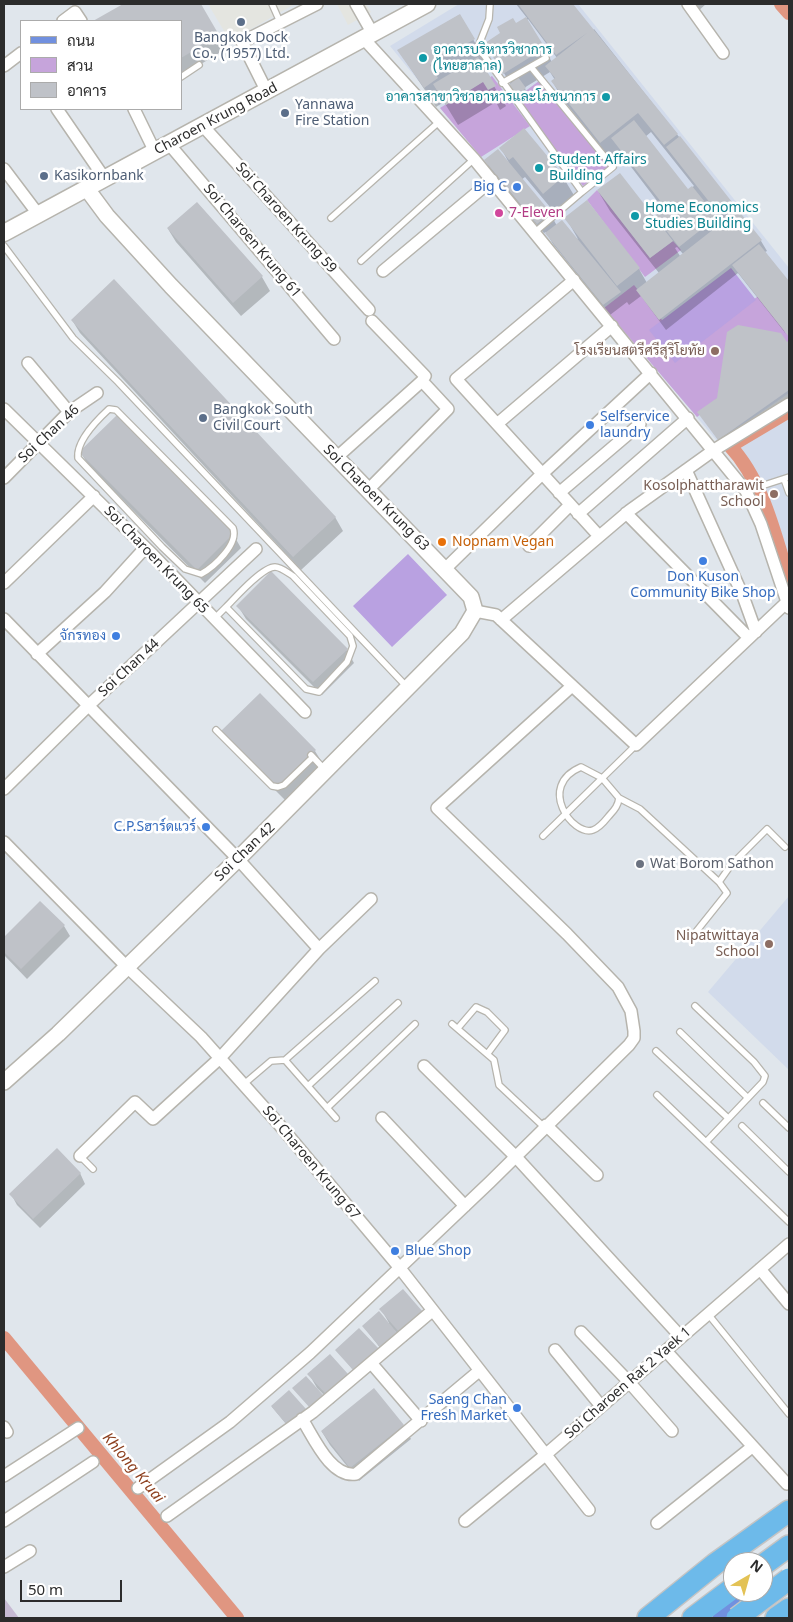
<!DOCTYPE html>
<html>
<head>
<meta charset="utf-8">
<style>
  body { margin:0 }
  #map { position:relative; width:793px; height:1622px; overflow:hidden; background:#e0e6ec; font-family:"Noto Sans",Sarabun,sans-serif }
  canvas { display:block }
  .frame { position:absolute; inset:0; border:5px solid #2c2c2c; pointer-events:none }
  .legend { position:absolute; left:20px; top:20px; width:162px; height:90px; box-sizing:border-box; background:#fff; border:1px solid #ababab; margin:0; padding:6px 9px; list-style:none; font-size:15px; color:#2c2c2c }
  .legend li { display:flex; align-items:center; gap:10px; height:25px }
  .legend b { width:25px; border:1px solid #ababab }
  .north { position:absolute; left:723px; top:1552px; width:50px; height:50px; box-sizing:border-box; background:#fff; border:1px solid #ababab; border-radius:50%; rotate:38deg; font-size:14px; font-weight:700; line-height:20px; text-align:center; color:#2c2c2c }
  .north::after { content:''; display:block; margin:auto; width:18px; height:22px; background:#e3c255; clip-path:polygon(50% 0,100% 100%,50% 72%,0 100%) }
  .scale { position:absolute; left:20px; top:1580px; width:102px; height:22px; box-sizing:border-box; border:2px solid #2c2c2c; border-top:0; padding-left:6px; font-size:15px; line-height:18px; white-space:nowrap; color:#2c2c2c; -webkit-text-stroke:4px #fff; paint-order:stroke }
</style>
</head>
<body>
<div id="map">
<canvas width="793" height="1622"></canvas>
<div class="frame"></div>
<ul class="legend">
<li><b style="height:6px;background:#7190df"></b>ถนน</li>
<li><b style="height:14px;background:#c6a4db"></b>สวน</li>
<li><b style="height:14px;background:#bfc2c8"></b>อาคาร</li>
</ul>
<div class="north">N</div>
<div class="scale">50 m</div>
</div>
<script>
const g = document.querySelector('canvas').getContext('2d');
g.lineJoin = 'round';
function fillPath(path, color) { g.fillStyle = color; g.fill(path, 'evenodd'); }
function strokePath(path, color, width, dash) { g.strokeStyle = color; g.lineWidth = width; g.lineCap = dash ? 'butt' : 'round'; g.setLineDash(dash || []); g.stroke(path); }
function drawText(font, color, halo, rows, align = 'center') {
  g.font = font + ' "Noto Sans",Sarabun,sans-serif'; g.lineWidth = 5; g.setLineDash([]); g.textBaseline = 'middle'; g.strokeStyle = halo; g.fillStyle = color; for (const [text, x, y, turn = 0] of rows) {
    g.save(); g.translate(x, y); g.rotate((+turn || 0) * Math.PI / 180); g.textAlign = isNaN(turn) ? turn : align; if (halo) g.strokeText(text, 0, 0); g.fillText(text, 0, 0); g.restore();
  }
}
fillPath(new Path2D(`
  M208 4H295L230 41Z
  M337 4H366L371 12 348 25Z`), '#e4e5e0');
fillPath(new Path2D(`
  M459 4H578L789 268V393L718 442 604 308 390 46Z
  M789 405V573L773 525 745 463 731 441Z
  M789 896V1070L708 992Z`), '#d2dbeb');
fillPath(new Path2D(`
  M492 76 530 126 481 157 440 108Z
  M539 81 609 166 583 186 516 98Z
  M597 190 650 258 673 241 681 250 645 277 587 200Z
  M634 285 686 350 761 294 789 333V345L697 417 604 308Z`), '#c6a4db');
fillPath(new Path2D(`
  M4 1598 19 1618H4Z`), '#c6bad3');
fillPath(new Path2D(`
  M731 268 756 300 675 363 649 330Z
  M408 554 447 595 392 647 353 606Z`), '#b9a1e1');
fillPath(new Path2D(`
  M125 4H199L226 49 181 76V21H95Z
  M516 4H571L592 31 594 29 761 241 767 251 765 252 789 283V335L786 330 784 332 786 334 738 273 666 330 641 296 629 305 627 302 610 315 553 244 546 232 544 233 491 171 486 161 509 163 501 148 524 129 563 177 575 197 555 213 525 177 521 180 550 213 557 226 578 239 566 218 639 269 647 283 659 273 610 211 598 191 663 228 656 216 664 210 622 155 612 162 564 101 552 81 555 80 550 72 524 88 527 91 518 98 511 89V85L498 63 516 25 527 18ZM528 19 557 58 552 62 526 21ZM651 132 694 186 687 191 645 137ZM715 213 723 223 720 225 713 214ZM677 247 683 254 680 256 675 248Z
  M690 4H706L696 13Z
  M459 15 485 60 480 63 506 106 500 110 496 102 458 125 444 102 436 107 399 51Z
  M168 229 262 277 270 291 241 316 176 242Z
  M72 320 335 517 343 531 301 570 80 333Z
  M789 341V404L725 449 699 413Z
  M81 453 233 534 241 548 205 583 89 466Z
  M238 606 346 649 354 663 322 695 246 619Z
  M230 745 315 751 323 764 286 801Z
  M40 902 64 926 70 936 27 979 4 955V939Z
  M80 1173 85 1184 40 1228 17 1205 11 1194Z
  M381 1309 422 1313 428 1323 406 1342 394 1330 385 1354 363 1326 389 1323Z
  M337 1350H378L384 1360 361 1380Z
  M330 1355 353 1385 333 1404 317 1388 309 1374Z
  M272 1407 304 1410 308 1417 292 1431Z
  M403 1425 411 1439 359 1481 330 1445 322 1432Z`), '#0003');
strokePath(new Path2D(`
  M781 4 789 13
  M789 411 730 446C763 481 775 536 789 581
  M4 1338 237 1618`), '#e09681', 14);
fillPath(new Path2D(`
  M123 4H201L219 35 181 58V21H93Z
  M518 4H573L678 134 664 145 638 113 600 143 551 81 555 78 545 66 587 33 556 55Z
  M460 14 475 39 430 65 438 78 424 88 397 50Z
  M526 17 545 48 503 74 485 43 500 33 497 27 513 18 516 23Z
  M478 57 496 86 488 90 483 82 446 105 433 84Z
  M518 77 526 88 516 96 508 86Z
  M634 120 688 189 692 186 717 217 679 247 655 216 665 207 611 138Z
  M524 128 564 176 543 194 513 157 509 160 499 148Z
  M680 136 732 202 718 213 666 147Z
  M498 149 551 213 537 224 484 160Z
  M620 173 673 241 650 258 597 190Z
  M587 200 640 268 617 286 564 218Z
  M197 202 263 276 233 303 167 228Z
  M738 210 762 240 659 320 636 290Z
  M562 220 621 292 603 305 545 233Z
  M759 244 789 281V337L732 265Z
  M114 279 336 517 293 557 71 320Z
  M738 325 781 333 787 342 789 340V390L718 440 697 412 717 398 727 332Z
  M117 415 234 533 197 570 79 452Z
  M271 571 348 649 313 682 236 606Z
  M260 693 316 750 277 788 221 731Z
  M40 901 65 925 21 969 4 952V937Z
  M57 1148 81 1173 33 1219 9 1194Z
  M403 1289 423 1312 400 1333 379 1309Z
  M379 1311 398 1334 381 1348 362 1326Z
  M359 1328 379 1349 354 1371 335 1350Z
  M330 1354 348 1374 326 1394 307 1374Z
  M306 1376 324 1396 310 1408 292 1388Z
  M374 1388 404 1425 350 1468 321 1431Z
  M289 1390 306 1409 287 1425 271 1406Z`), '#bfc2c8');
const service = new Path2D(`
  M272 4 280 22
  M490 4 489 19 478 47 582 192 535 232
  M531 67 613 167 582 192
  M181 77 199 65
  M502 83 546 58
  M331 218 440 121
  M4 246 73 338 118 382 407 687
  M361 261 474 159
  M109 409 116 410 233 528C239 544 214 567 201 574L185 569 162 547 78 458C76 441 96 421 109 409Z
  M784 479 789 493
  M746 491 789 477
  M213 620 226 607 306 689 319 692 347 662 353 646 350 636 293 576C288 573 281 567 275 567 262 567 235 598 226 607
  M216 730 272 786 278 787 284 785 313 757
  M311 755 325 770
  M581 767 602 778 619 798C618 807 613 811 608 817 604 822 599 828 593 830 573 837 536 786 581 767Z
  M619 798 640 809 719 882
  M543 836 636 745
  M695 933 727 893 719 882 731 865 767 829 785 847
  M695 1006 754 1062 765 1076 763 1082 706 1142
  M452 1024 494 1060 499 1085 544 1127
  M458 1028 476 1007 487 1012 505 1030 488 1053
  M680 1032 748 1098
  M656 1051 728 1118
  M285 1060 375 981
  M244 1084 271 1061 285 1060 336 1118
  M308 1086 398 1003
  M657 1095 789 1222
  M763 1103 789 1128
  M327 1108 415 1024
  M742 1126 789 1172
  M80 1156 93 1169
  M708 1314 789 1414`);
const minor = new Path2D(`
  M356 4 373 34
  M688 4 723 53
  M63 21 75 12 81 21
  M364 39 474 159 746 491 761 524 789 608
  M4 66 21 53
  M267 92 242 42 317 4
  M57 109 105 179
  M134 109 155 152
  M203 126 369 310
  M169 144 334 339
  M4 169 38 214
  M383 271 492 180
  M574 280 456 379 599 536
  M28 363 69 412
  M4 409 153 555 305 712
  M497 424 612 326
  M336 458 422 381 425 376 372 321
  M686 470 743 596 756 632
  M542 474 651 373
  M4 478 69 412 97 393
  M368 490 448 409 422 381
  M559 493 640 424
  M626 513 749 638
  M578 514 688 418
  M529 546 570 505
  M445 569 539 477
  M4 583 94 496
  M475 611 496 615 636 745 787 602
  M4 619 238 859 319 949
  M501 620 629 511 714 450 789 404
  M37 654 105 592 145 548
  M4 789 88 706 256 549
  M4 842 126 966 201 1037 277 1122 399 1267 589 1510
  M424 1066 516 1157 681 1337
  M382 1118 465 1206
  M546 1125 597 1175
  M80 1156 135 1102 153 1119 220 1058 319 949 371 899
  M760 1269 789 1304
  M581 1332 629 1382 672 1431
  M555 1350 601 1406
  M666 1351 787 1484
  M372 1364 421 1421
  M302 1419C314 1438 331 1478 356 1474L479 1371
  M4 1427 7 1432
  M4 1476 78 1428
  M138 1488 230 1422 310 1353 490 1182 629 1045 634 1038V1031L631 1011 618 987 567 934 437 808 572 686
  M167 1516 313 1412 432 1311
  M4 1521 93 1462
  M465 1521 544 1456 789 1244
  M657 1523 752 1447
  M4 1567 30 1551`);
const tertiary = new Path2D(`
  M4 1082 58 1034 238 859 462 633 475 611 471 597 171 286 107 216 87 189`);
const secondary = new Path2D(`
  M4 233 427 4`);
const primary = new Path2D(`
  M722 1618 747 1599`);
const motorway = new Path2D(`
  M763 1565 789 1546
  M648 1618 715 1564 789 1511
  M693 1618 733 1588
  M776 1618 789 1609`);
strokePath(service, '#b6b4ad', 8);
strokePath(minor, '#b6b4ad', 14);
strokePath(tertiary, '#b6b4ad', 18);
strokePath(secondary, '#b6b4ad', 19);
strokePath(primary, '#c4c4c4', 21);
strokePath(motorway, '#c4c4c4', 24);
strokePath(service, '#fff', 5.5);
strokePath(minor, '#fff', 11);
strokePath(tertiary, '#fff', 15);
strokePath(secondary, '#fff', 16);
strokePath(primary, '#7190df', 19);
strokePath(motorway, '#6dbaea', 21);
const motorwayBridge = new Path2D(`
  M737 1618 789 1579`);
strokePath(motorwayBridge, '#c4c4c4', 24, []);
strokePath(motorwayBridge, '#6dbaea', 21);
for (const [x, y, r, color] of [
  [241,22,5,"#5c6f8a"],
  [423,58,5,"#0f9aa8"],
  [606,97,5,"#0f9aa8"],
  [285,113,5,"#5c6f8a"],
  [539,168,5,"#0f9aa8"],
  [44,176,5,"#5c6f8a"],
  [517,187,5,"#3f7fe0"],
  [499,213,5,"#d1479c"],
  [635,216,5,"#0f9aa8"],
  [715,351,5,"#8d6e63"],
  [203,418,5,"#5c6f8a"],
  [590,425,5,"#3f7fe0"],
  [774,494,5,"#8d6e63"],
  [442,542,5,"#e8710a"],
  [703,561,5,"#3f7fe0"],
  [116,636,5,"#3f7fe0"],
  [206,827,5,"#3f7fe0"],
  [640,864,5,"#6b7280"],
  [769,944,5,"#8d6e63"],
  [395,1251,5,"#3f7fe0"],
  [517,1408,5,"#3f7fe0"]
]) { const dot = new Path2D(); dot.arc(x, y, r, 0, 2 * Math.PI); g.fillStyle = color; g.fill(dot); strokePath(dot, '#fff', 2); }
drawText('14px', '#4e5e75', '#fff', [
  ["Bangkok Dock",241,38,"center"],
  ["Co., (1957) Ltd.",241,54,"center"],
  ["Yannawa",295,105],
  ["Fire Station",295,121],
  ["Kasikornbank",54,176],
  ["Bangkok South",213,410],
  ["Civil Court",213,426]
], 'left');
drawText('14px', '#0d838f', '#fff', [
  ["อาคารบริหารวิชาการ",433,50],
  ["(ไทยฮาลาล)",433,66],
  ["อาคารสาขาวิชาอาหารและโภชนาการ",596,97,"right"],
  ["Student Affairs",549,160],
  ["Building",549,176],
  ["Home Economics",645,208],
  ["Studies Building",645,224]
], 'left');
drawText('14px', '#2c2c2c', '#fff', [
  ["Charoen Krung Road",216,119,-28],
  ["Soi Charoen Krung 59",286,218,48],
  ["Soi Charoen Krung 61",252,241,50],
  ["Soi Chan 46",49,434,-43],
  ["Soi Charoen Krung 63",376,498,45],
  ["Soi Charoen Krung 65",156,560,46],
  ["Soi Chan 44",129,668,-43],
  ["Soi Chan 42",245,852,-44],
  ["Soi Charoen Krung 67",311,1163,50],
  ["Soi Charoen Rat 2 Yaek 1",628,1383,-41]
]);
drawText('14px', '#366cbe', '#fff', [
  ["Big C",507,187],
  ["Selfservice",600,417,"left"],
  ["laundry",600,433,"left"],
  ["Don Kuson",703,577,"center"],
  ["Community Bike Shop",703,593,"center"],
  ["จักรทอง",106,636],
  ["C.P.Sฮาร์ดแวร์",196,827],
  ["Blue Shop",405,1251,"left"],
  ["Saeng Chan",507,1400],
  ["Fresh Market",507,1416]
], 'right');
drawText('14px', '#b23c85', '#fff', [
  ["7-Eleven",509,213]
], 'left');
drawText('14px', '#785e54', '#fff', [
  ["โรงเรียนสตรีศรีสุริโยทัย",705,351],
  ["Kosolphattharawit",764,486],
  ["School",764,502],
  ["Nipatwittaya",759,936],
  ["School",759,952]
], 'right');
drawText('14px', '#c56008', '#fff', [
  ["Nopnam Vegan",452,542]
], 'left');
drawText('14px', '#5b616d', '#fff', [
  ["Wat Borom Sathon",650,864]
], 'left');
drawText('italic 15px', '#8d401f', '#fff', [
  ["Khlong Kruai",133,1468,50]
]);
</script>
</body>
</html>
